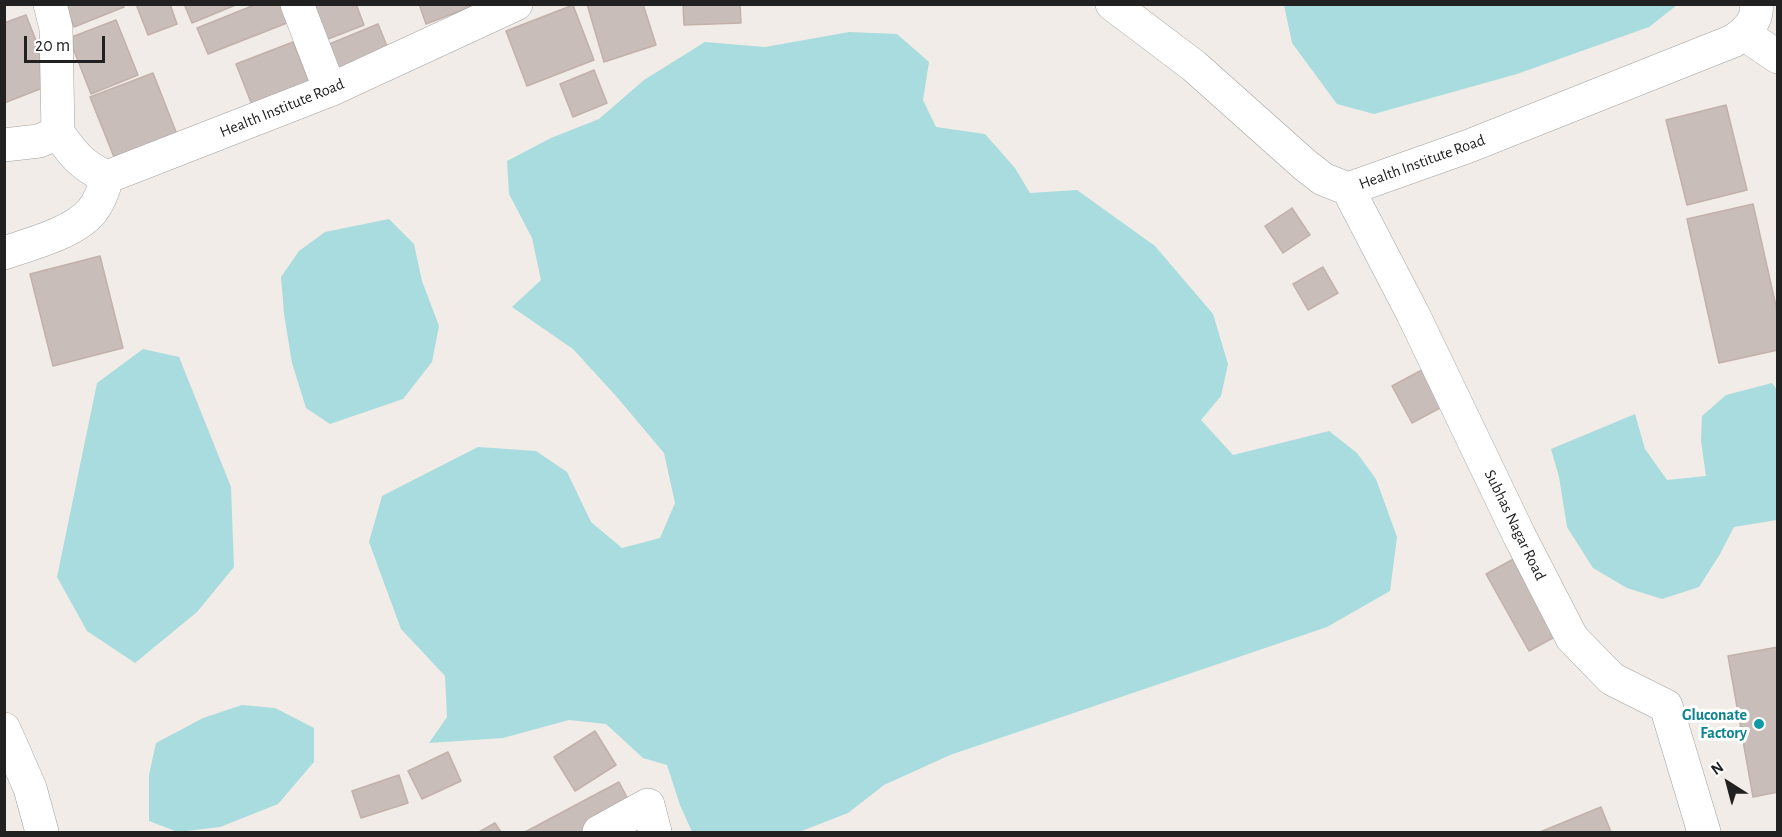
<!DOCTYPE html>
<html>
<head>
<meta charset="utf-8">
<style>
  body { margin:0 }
  #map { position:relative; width:1782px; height:837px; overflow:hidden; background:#f1ece7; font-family:"Alegreya Sans",sans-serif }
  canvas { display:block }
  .frame { position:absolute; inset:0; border:6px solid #212121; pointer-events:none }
  .north { position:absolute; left:1698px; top:753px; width:60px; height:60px; -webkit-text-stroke:4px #fff; paint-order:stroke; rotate:324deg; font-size:16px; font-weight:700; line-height:24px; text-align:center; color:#212121 }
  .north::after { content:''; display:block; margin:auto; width:21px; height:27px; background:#212121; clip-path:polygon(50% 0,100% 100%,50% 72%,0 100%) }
  .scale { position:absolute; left:24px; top:36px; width:81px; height:27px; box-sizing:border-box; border:3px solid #212121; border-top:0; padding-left:8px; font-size:18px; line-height:21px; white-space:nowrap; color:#212121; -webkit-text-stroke:4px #fff; paint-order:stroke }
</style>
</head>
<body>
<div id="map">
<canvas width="1782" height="837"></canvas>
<div class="frame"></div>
<div class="north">N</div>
<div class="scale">20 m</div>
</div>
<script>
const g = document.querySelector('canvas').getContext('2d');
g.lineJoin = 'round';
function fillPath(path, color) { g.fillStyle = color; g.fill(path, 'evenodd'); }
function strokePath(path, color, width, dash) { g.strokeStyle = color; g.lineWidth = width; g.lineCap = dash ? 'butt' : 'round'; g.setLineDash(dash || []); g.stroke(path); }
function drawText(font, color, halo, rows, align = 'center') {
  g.font = font + ' "Alegreya Sans",sans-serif'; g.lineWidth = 6; g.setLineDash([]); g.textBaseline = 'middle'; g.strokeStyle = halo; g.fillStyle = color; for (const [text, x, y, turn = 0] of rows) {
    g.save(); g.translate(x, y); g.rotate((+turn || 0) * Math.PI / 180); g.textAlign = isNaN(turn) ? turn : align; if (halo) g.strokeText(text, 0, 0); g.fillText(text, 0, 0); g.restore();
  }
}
fillPath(new Path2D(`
  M1284 5V4L1677 5 1649 27 1517 74 1374 114 1337 104 1292 43Z
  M849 32 897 34 929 62 923 100 936 127 985 134 1015 168 1030 193 1077 190 1155 246 1213 314 1228 364 1221 396 1201 420 1233 455 1329 431 1357 453 1376 479 1397 537 1390 591 1327 627 950 755 884 785 848 813 799 832H692L680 805 667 765 643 758 606 724 569 720 503 738 429 743 447 717 445 676 401 629 369 542 382 496 478 447 536 451 567 472 591 522 622 548 660 538 675 503 664 453 616 396 573 349 512 307 541 280 532 238 509 194 507 161 551 138 599 119 644 80 705 42 765 47Z
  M389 219 414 244 422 281 439 326 432 362 403 399 330 424 306 408 292 363 284 314 281 277 299 251 325 232Z
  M143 349 179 357 231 487 234 567 197 612 135 663 87 631 57 577 97 383Z
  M1772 383 1778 391 1777 520 1734 527 1720 554 1699 587 1662 599 1627 588 1593 568 1567 527 1559 477 1551 449 1635 414 1645 449 1667 480 1706 476 1701 441 1702 416 1726 395Z
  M242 705 275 708 314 728V762L278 804 220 827 178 832 149 821V775L156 743 203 718Z`), '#a8dcde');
const building = new Path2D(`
  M65 4H123L124 7 74 27Z
  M136 4H170L177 24 148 35Z
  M184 4H238L192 23Z
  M257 4H280L287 23 208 54 197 28Z
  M311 4H356L364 25 318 43Z
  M419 4H478L426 24Z
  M587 4H643L656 45 604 62Z
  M683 4H740L741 23 684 25Z
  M573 5 594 60 527 86 506 31Z
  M26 15 53 84 4 103V23Z
  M116 20 138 75 91 94 69 38Z
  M378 24 391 56 334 79 322 47Z
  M293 42 309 82 252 105 236 64Z
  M594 70 607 103 573 117 560 84Z
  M153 73 178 137 116 162 90 97Z
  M1726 105 1747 190 1687 205 1666 120Z
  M1753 204 1778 315V350L1719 363 1687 219Z
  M1292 208 1310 235 1283 253 1265 226Z
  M100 256 123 348 53 366 30 274Z
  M1323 267 1338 293 1308 310 1293 284Z
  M1433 364 1453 401 1412 423 1392 386Z
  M1519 556 1562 633 1529 651 1486 574Z
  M1778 647V792L1753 797 1728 656Z
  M595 731 616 765 575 791 554 757Z
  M448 752 461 781 422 799 408 771Z
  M399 775 408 803 361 818 352 791Z
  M619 782 632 807 584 832H525Z
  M1601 807 1611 832H1540Z
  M495 823 501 832H479Z`);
fillPath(building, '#c9bdba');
strokePath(building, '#c3b0a9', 1.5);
const minor = new Path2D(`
  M50 4 56 28 58 133
  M297 4 330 90
  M1112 4 1194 66 1305 165 1323 179 1348 189 1469 146 1733 41C1745 33 1759 20 1756 4
  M1744 34 1778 57
  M58 133C74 155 82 166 107 177L330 90 516 4
  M4 145 39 141 58 133
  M1348 189 1413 314 1519 535 1572 638 1612 679 1666 706 1704 832
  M4 253C30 244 74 233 92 211 100 201 104 189 107 177
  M4 729 30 788 42 832
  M599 832 648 805 655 832`);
strokePath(minor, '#a2a2a2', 34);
strokePath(minor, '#fff', 33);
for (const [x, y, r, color] of [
  [1759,724,6,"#0f9aa8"]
]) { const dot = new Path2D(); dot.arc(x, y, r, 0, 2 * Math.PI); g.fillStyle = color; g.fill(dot); strokePath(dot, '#fff', 2); }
drawText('16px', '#212121', '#fff', [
  ["Health Institute Road",282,108,-22],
  ["Health Institute Road",1422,162,-20],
  ["Subhas Nagar Road",1515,525,64]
]);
drawText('bold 16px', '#0d838f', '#fff', [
  ["Gluconate",1747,715],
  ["Factory",1747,733]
], 'right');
</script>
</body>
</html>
